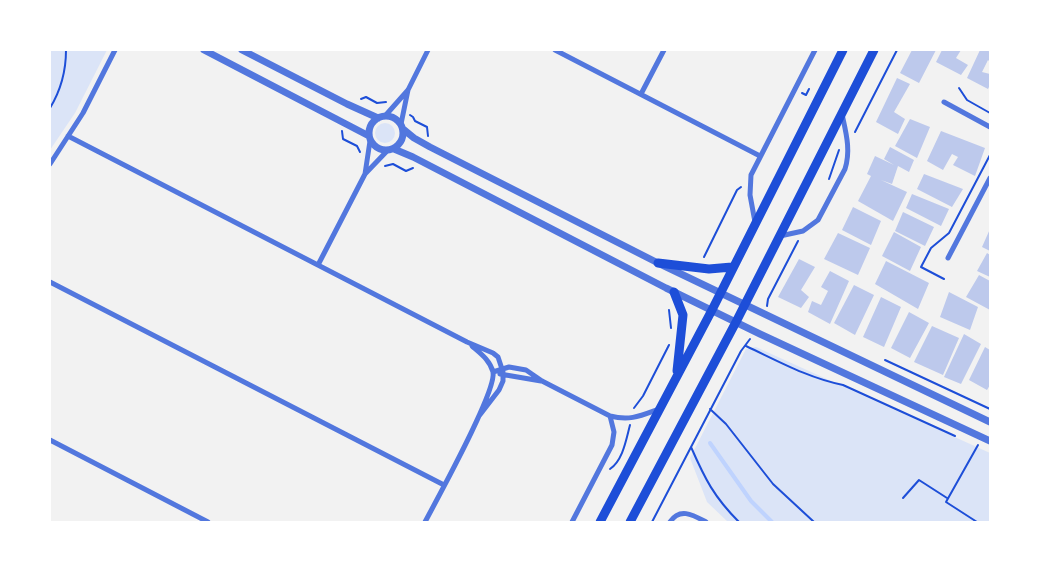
<!DOCTYPE html>
<html>
<head>
<meta charset="utf-8">
<style>
  body { margin:0 }
  #map { position:relative; width:1040px; height:572px; overflow:hidden; background:#f2f2f2; font-family:"Roboto Condensed",sans-serif }
  canvas { display:block }
  .frame { position:absolute; inset:0; border:51px solid #fff; pointer-events:none }
</style>
</head>
<body>
<div id="map">
<canvas width="1040" height="572"></canvas>
<div class="frame"></div>
</div>
<script>
const g = document.querySelector('canvas').getContext('2d');
g.lineJoin = 'round';
function fillPath(path, color) { g.fillStyle = color; g.fill(path, 'evenodd'); }
function strokePath(path, color, width, dash) { g.strokeStyle = color; g.lineWidth = width; g.lineCap = dash ? 'butt' : 'round'; g.setLineDash(dash || []); g.stroke(path); }
fillPath(new Path2D(`
  M50 50H107L75 113 50 150Z
  M375 133a10 10 0 1 1 20 0a10 10 0 1 1-20 0Z
  M756 347 990 453V522H728L707 502 690 458 746 349Z`), '#dbe4f7');
strokePath(new Path2D(`
  M710 443 751 501 772 522`), '#bfd3fe', 4);
fillPath(new Path2D(`
  M912 50H936L919 83 900 73Z
  M942 50H961L956 58 968 65 961 75 936 62Z
  M980 50H987L990 52V62L988 60 982 72 990 74V85L988 89 967 78Z
  M897 78 910 84 894 112 905 119 898 134 876 122Z
  M910 119 930 127 917 158 895 146Z
  M941 131 985 148 975 176 953 165 958 157 952 154 943 170 927 161Z
  M890 147 914 160 909 172 898 166 892 184 881 180 907 192 893 221 858 201 871 176 867 174 875 156 894 165 884 159Z
  M924 174 963 189 952 207 917 189Z
  M912 194 949 209 941 226 906 208Z
  M853 207 881 221 871 245 842 230Z
  M903 212 934 227 925 246 895 231Z
  M990 229V251L982 247Z
  M894 232 921 247 910 271 882 256Z
  M838 233 870 248 858 275 824 259Z
  M987 253 990 255V277L977 271Z
  M799 259 815 267 801 290 809 297 801 308 778 297Z
  M886 261 929 283 918 309 875 284Z
  M830 271 849 281 830 324 808 312 812 301 821 305 828 291 821 287Z
  M979 275 990 281V310L966 297Z
  M854 285 874 295 855 335 834 323Z
  M949 292 978 307 970 330 940 317Z
  M881 297 901 307 884 347 863 337Z
  M909 312 929 323 910 358 891 348Z
  M932 326 959 338 943 375 914 362Z
  M964 334 981 344 961 384 944 377Z
  M985 347 990 350V385L987 390 969 380Z`), '#bdc9ec');
strokePath(new Path2D(`
  M959 88 967 100 990 113
  M802 93 806 95 809 89
  M361 99 366 97 377 103 386 102
  M50 108C61 90 66 71 66 50
  M410 115 413 117 415 121 427 127 428 136
  M342 131 343 139 357 146 360 152
  M855 132 897 50
  M385 166 393 164 406 171 413 168
  M829 179 839 150
  M704 257 737 190 741 187
  M944 279 921 267 931 248 949 233 990 155
  M767 306 768 299 798 241
  M669 310 671 328
  M746 346C778 361 808 378 843 385L955 436
  M885 360 990 409
  M634 408 643 396 669 345
  M710 409 726 424 773 484 814 522
  M691 447C705 479 714 497 739 522
  M610 469C623 460 626 440 630 425
  M903 498 919 480 947 498
  M652 522 741 351 750 339
  M977 522 946 502 978 445`), '#1d4ed8', 2);
strokePath(new Path2D(`
  M555 50 760 156
  M641 94 664 50
  M944 102 990 127
  M385 116 408 90 428 50
  M401 124 408 90
  M68 136 467 342 493 353 498 357 503 372V381L499 390 479 416
  M50 164 83 113 115 50
  M365 174 387 151
  M755 222 750 195 751 175 815 50
  M780 236 803 231 818 220 845 169C851 150 846 133 842 114
  M948 258 990 178
  M318 265 365 174 370 141
  M50 282 444 485
  M493 372 509 367 526 370 542 381 610 416C630 421 640 416 659 409
  M500 374 541 381
  M50 440 208 522
  M425 522C437 499 497 391 493 372 490 360 480 353 472 346
  M572 522 612 445 614 432 610 416
  M670 522C680 507 693 515 706 522`), '#5277de', 5);
strokePath(new Path2D(`
  M204 50 369 136
  M242 50 347 104 378 118
  M369 133a17 17 0 1 1 34 0a17 17 0 1 1-34 0Z
  M403 129 414 138 430 147 658 263 990 422
  M394 149 413 157 666 288 760 334 990 441`), '#5277de', 7);
strokePath(new Path2D(`
  M658 263 709 269 732 267
  M674 292 683 315 677 371
  M600 522 712 310 843 50
  M630 522 736 322 874 50`), '#1d4ed8', 9);
</script>
</body>
</html>
